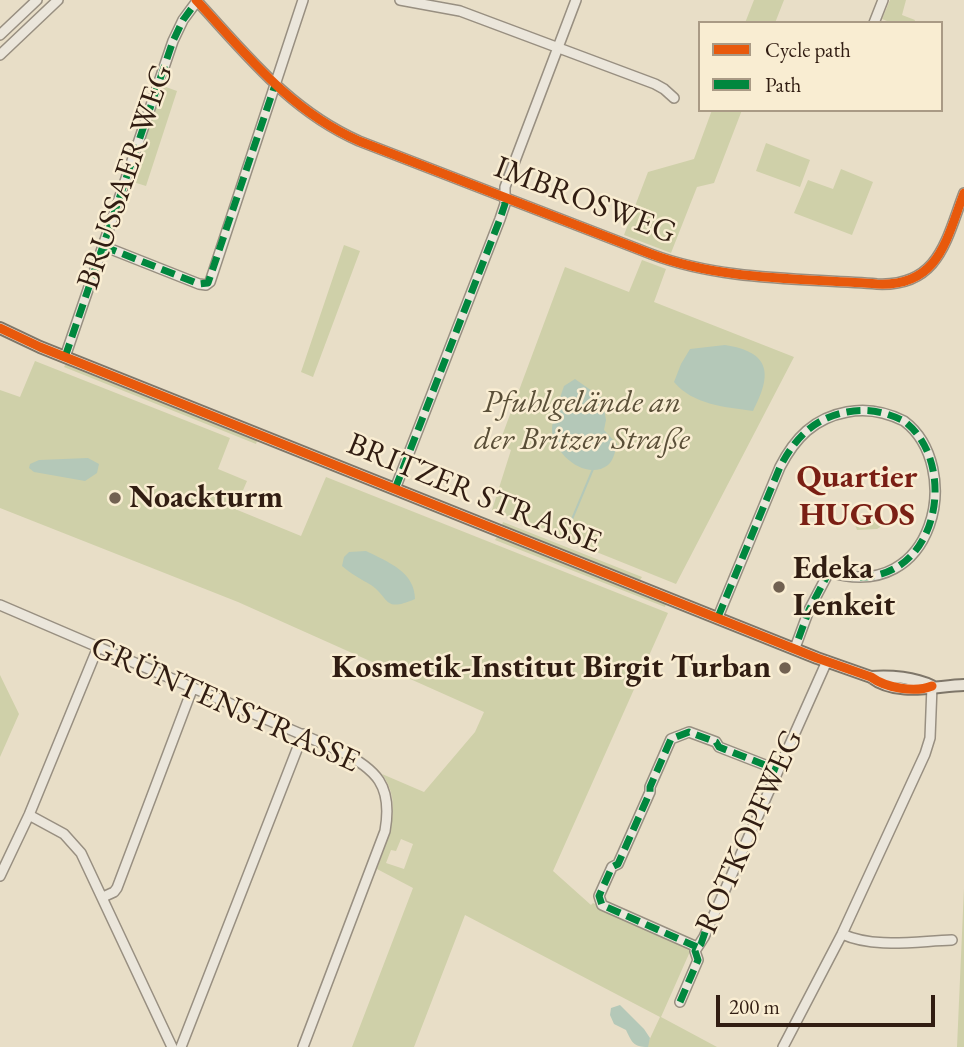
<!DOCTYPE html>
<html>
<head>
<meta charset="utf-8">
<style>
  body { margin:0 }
  #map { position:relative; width:964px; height:1047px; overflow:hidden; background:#e8dec7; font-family:"EB Garamond",serif }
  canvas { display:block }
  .legend { position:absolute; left:698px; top:21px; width:245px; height:91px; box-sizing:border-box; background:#f9edd2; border:2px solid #a99a85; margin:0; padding:9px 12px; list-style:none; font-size:21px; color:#311d12 }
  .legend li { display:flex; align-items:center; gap:14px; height:35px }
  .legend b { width:35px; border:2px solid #a99a85 }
  .scale { position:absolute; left:716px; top:995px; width:219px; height:32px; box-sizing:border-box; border:4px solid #311d12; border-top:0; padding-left:9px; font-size:21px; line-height:24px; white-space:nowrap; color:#311d12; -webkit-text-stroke:5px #f9edd2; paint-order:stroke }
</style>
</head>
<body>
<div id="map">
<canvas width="964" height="1047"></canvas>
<ul class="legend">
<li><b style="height:9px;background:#e8590c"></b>Cycle path</li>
<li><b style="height:9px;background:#00873e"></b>Path</li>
</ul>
<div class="scale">200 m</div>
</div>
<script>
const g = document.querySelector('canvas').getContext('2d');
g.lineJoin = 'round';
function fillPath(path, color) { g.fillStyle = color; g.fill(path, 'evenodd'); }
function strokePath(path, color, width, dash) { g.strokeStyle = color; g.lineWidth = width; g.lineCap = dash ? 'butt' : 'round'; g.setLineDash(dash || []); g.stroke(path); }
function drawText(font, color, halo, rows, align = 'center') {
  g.font = font + ' "EB Garamond",serif'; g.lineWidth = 5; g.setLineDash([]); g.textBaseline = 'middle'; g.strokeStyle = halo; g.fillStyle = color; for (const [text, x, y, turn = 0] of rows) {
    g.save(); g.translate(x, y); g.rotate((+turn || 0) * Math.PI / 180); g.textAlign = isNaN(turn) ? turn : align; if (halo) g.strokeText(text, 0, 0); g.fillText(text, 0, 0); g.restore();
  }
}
fillPath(new Path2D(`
  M754 0H784L775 23H745Z
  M890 0H906L902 15 915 20 914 23H892L882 19Z
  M163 86 177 91 146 186 130 181Z
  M712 110H742L714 183 697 187 671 253 624 235 648 172 694 159Z
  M766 143 810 160 800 187 756 171Z
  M841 169 873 182 852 235 794 213 808 180 833 189Z
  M344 245 360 251 313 377 301 372Z
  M642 260 666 269 654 302 794 357 676 584 492 510 511 450 499 444 565 267 629 292Z
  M35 361 230 438 218 469 247 481 235 509 301 536 326 477 668 613 553 871 591 905 593 903 692 947 661 1017 717 1047H646L660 1017 465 915 414 1047H352L413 888 377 869C388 838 404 804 382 774L424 792 475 732 484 712 238 602 0 508V390L20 397ZM401 839 413 844 404 869 386 863 391 850 396 851Z
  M67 362 72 364 71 367 181 410 183 408 258 438 256 444 64 367Z
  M877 514 888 522 877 529 857 530 854 522Z
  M503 522 642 577 640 580 612 569 611 571 501 528Z
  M499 534 616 581V584L644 595 645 592 667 601 665 607 495 540Z
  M0 675 19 714 0 757Z
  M964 888V1047H957Z`), '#cfd0a9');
fillPath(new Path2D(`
  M725 345C770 352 773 373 753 411 726 407 693 405 674 382L681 364 690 349Z
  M575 379 602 398 606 420 604 430 617 444C615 451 614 460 608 465 586 482 552 453 552 429 552 421 561 395 564 386Z
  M88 458 99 464 97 473 85 481 34 472 29 468 30 464 39 460Z
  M366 551C388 562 415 572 415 599 383 613 390 598 371 585 361 579 351 574 342 566L344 557 349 552Z
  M620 1005 644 1029 650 1038 648 1047C633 1047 632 1042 626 1030L614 1024 610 1015 611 1008Z`), '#b4c8b8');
strokePath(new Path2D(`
  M570 524 593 469`), '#b4c8b8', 2);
const minor = new Path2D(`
  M196 0C247 55 289 110 359 141L651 254C722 281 802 278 877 284 939 287 946 240 964 193
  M400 0 460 11 655 84 664 89 674 98
  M874 23 883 0
  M0 35 37 0
  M0 55 58 0
  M103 246 199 284 206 285 210 282 303 0
  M65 357 173 41 183 20 197 1
  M395 489 500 219 505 204V187L576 0
  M0 605 338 750C377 769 393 786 385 831L303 1047
  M718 617 780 467C795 438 814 418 847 412 867 408 886 412 904 421 964 466 936 605 829 572L809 610 795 648
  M29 815 64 834 81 853 172 1047
  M0 876 29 815 98 647
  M103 897 114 892 117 888 193 687
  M842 934C875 949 917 941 952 940
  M697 947 602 905 599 896 612 867 618 864 650 792V787L671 739 689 732 716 742 719 747 778 770
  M680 1002 698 960 695 951 704 937 827 661
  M181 1047 303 734
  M783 1047 842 934 925 754 930 738 932 686`);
const major = new Path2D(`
  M0 328 40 347 817 658 871 677C897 697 934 686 964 685
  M871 677C891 675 915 678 932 686`);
strokePath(minor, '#988f81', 12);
strokePath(major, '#7e7669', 14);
strokePath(minor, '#ebe6db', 9);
strokePath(major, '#e8e2d5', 10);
strokePath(new Path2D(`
  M103 246 199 284 208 283 275 85
  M65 357 173 41 183 20 197 1
  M395 489 500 219 505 204 504 197
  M718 617 780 467C795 438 814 418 847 412 867 408 886 412 904 421 964 466 936 605 829 572L809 610 795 648
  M697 947 602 905 599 896 612 867 618 864 650 792V787L671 739 689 732 716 742 719 747 778 770
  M680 1002 698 960 695 951 701 944 705 932`), '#00873e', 7, [14, 7]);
strokePath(new Path2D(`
  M196 0C247 55 289 110 359 141L651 254C722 281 802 278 877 284 939 287 946 240 964 193
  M0 328 40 347 817 658 871 677C886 688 915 693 932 686`), '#e8590c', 9);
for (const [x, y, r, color] of [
  [115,498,7,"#716151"],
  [779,587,7,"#716151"],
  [785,668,7,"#716151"]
]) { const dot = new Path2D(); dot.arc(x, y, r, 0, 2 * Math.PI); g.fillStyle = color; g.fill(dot); strokePath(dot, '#f9edd2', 2.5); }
drawText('32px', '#311d12', '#f9edd2', [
  ["BRUSSAER WEG",126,177,-71],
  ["IMBROSWEG",585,201,21],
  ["BRITZER STRASSE",474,494,22],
  ["GRÜNTENSTRASSE",225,705,24],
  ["ROTKOPFWEG",750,832,-66]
]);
drawText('italic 32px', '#5a4f38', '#f9edd2', [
  ["Pfuhlgelände an",582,403],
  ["der Britzer Straße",582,440]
]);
drawText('bold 32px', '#311d12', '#f9edd2', [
  ["Noackturm",129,498],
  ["Edeka",793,569],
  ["Lenkeit",793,606],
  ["Kosmetik-Institut Birgit Turban",771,668,"right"]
], 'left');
drawText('bold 33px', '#7a1f14', '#f9edd2', [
  ["Quartier",857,478],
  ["HUGOS",857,516]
]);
</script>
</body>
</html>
